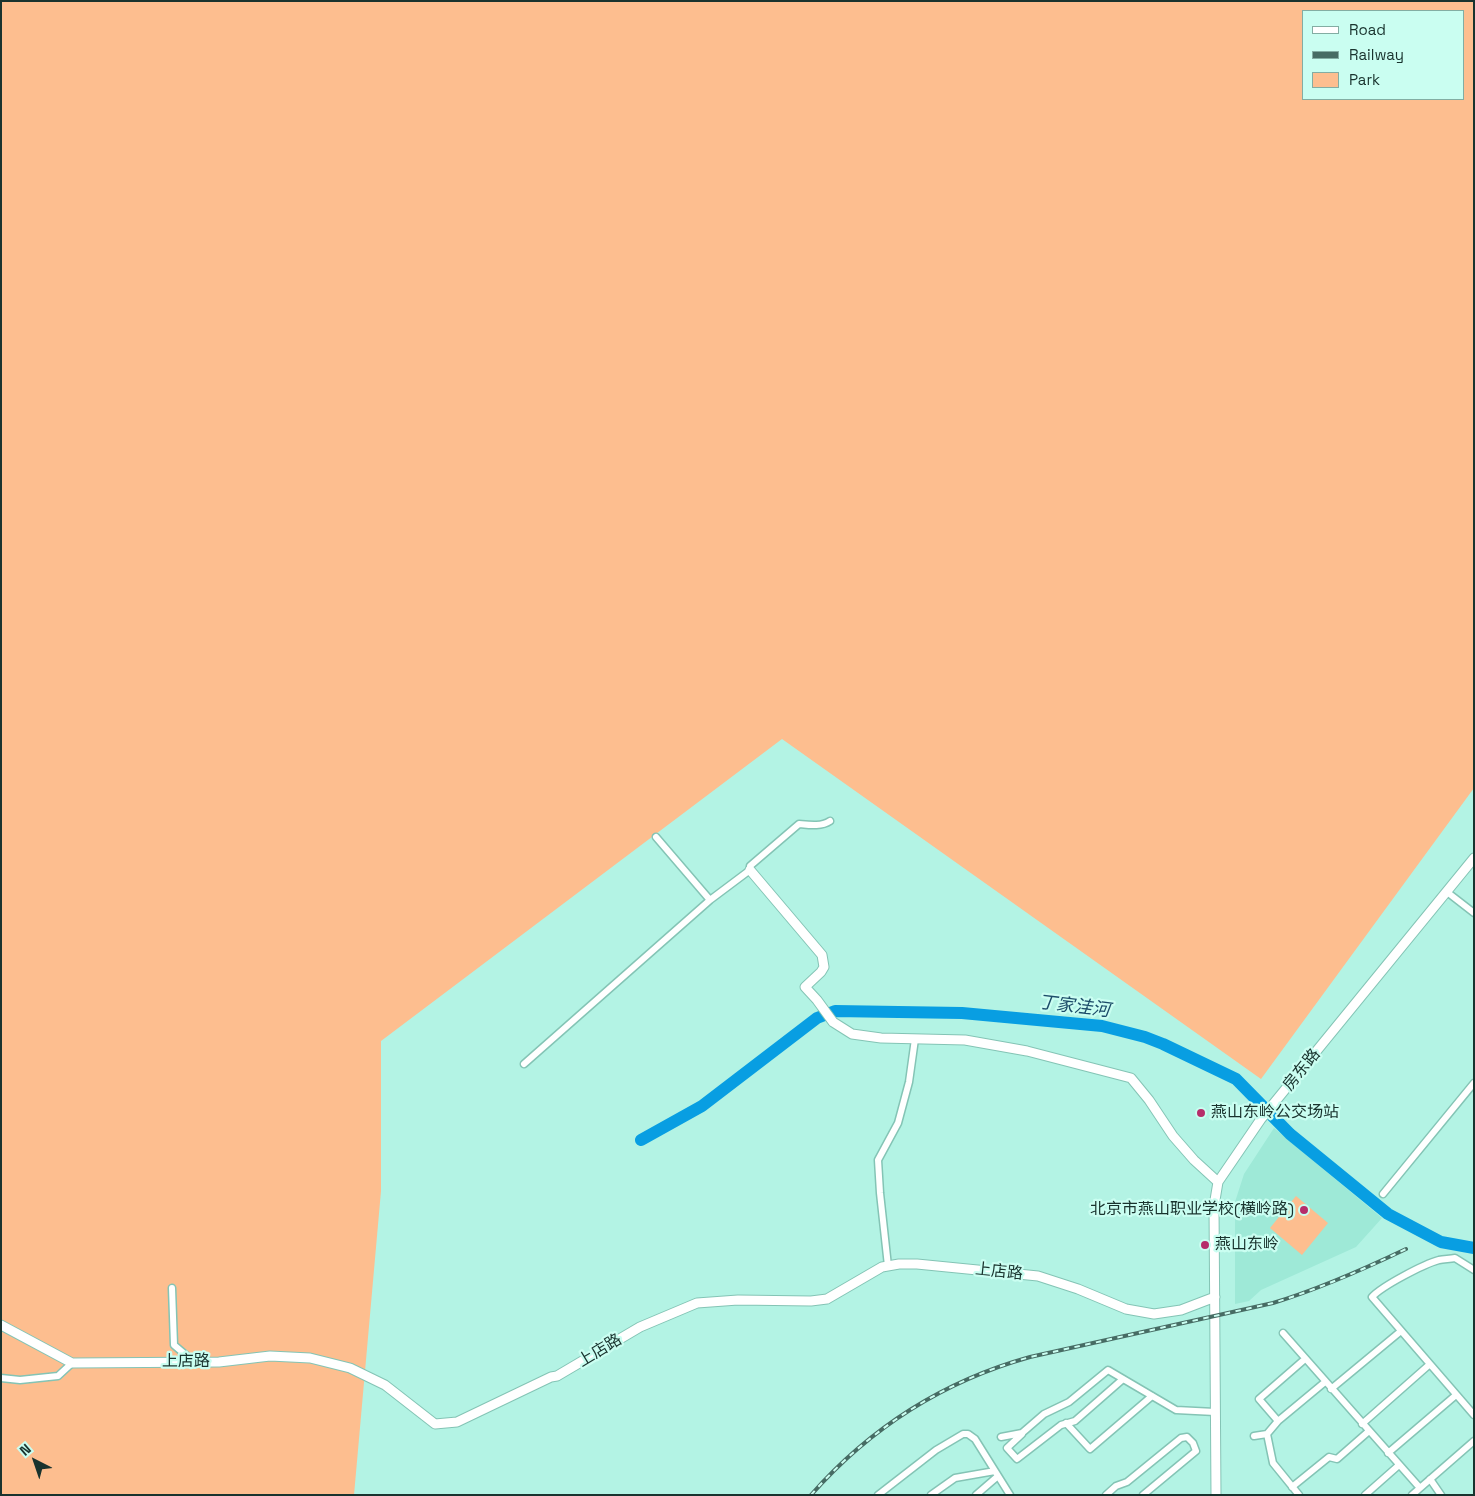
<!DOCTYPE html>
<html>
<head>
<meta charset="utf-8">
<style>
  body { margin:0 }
  #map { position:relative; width:1475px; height:1496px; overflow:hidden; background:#b3f3e4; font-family:"Space Grotesk",sans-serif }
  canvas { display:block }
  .frame { position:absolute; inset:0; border:2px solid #19332e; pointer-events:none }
  .legend { position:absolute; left:1302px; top:10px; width:162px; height:90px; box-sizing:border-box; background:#cafef1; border:1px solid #83ada3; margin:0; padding:6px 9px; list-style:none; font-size:15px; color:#19332e }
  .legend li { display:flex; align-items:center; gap:10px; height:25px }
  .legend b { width:25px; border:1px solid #83ada3 }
  .north { position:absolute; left:10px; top:1436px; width:50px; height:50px; -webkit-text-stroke:4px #cafef1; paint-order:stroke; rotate:319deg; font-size:14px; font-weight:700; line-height:20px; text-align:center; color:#19332e }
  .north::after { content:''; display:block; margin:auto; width:18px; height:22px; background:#19332e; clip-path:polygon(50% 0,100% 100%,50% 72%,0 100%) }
</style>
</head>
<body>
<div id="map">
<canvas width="1475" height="1496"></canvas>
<div class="frame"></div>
<ul class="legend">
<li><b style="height:6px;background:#fff"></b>Road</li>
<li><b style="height:6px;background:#476c64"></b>Railway</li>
<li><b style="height:14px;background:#fdbe8f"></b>Park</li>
</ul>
<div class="north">N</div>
</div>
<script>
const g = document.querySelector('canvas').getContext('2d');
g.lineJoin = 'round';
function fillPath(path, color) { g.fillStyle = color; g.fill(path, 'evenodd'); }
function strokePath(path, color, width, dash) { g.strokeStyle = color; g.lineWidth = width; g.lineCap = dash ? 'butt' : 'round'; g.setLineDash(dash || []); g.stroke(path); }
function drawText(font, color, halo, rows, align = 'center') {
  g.font = font + ' "Space Grotesk","Noto Sans SC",sans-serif'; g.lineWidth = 4.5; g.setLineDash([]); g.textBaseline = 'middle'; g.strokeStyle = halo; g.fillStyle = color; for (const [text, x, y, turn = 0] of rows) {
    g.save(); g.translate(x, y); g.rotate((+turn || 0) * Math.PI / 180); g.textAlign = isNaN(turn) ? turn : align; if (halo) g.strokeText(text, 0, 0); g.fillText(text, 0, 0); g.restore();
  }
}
fillPath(new Path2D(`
  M1274 1128 1382 1218 1356 1247 1261 1290 1249 1301 1235 1304V1202L1244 1174Z`), '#9ee9d7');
fillPath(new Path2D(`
  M1 1H1474V788L1261 1079 782 739 381 1041V1191L354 1495H1ZM1304 11H1464V99H1304Z
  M1296 1196 1328 1223 1302 1255 1270 1228Z`), '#fdbe8f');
strokePath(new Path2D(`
  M641 1140 702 1106 817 1018 835 1011 962 1013 1102 1026 1145 1037 1163 1044 1236 1079 1290 1134 1388 1214 1441 1242 1474 1248`), '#089ee2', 12);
const street = new Path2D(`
  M656 837 710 900
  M1447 892 1474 913
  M524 1064 710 900 750 870V866L799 824C809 825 821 827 830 821
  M1383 1194 1474 1083
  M888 1266 880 1193 878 1160 898 1123 909 1082 915 1039
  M1474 1270 1455 1258C1449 1259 1444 1259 1439 1260 1424 1264 1382 1286 1372 1297L1474 1415
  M172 1288 174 1345 194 1362
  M1283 1333 1420 1488
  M1 1378 20 1380 58 1376 72 1363
  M1331 1389 1401 1331
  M1278 1421 1325 1382
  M1066 1423 1090 1449 1152 1396
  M1362 1424 1430 1364
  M1022 1434 1007 1448 1017 1459 1061 1425 1075 1421 1123 1379
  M1267 1434 1278 1421 1259 1399 1305 1359
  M1254 1436 1267 1434 1273 1463 1299 1495
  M1001 1437 1022 1433 1044 1414 1069 1402 1108 1370 1176 1410 1215 1412
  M1388 1453 1456 1395
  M1430 1479 1441 1495
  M1292 1487 1329 1457 1337 1459 1369 1431
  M878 1495 936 1450 963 1434H968L975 1439 1010 1495
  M931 1495 955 1478 995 1471
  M976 1495 998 1476
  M1106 1495 1116 1486 1127 1482 1181 1438 1187 1437 1193 1443 1196 1451 1143 1495
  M1365 1495 1399 1465
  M1412 1495 1474 1441`);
const secondary = new Path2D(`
  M750 870 822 955 824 967 821 972 805 987 817 1000 833 1022 852 1034 881 1038 965 1040 1027 1051 1131 1078 1149 1100 1173 1136 1194 1160 1218 1182
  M1 1325 72 1363 219 1362 270 1356 310 1358 350 1368 385 1385 435 1424 457 1422 551 1377 557 1376 640 1327 697 1303 738 1300 811 1301 827 1299 882 1267 899 1264H917L1038 1276 1078 1289 1126 1309 1154 1314 1181 1310 1215 1297
  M1216 1495 1214 1206 1218 1182 1261 1119 1474 858`);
strokePath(street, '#84c4b5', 9);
strokePath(secondary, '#84c4b5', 11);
strokePath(street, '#fff', 6);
strokePath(secondary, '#fff', 9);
const rail = new Path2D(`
  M811 1495C870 1428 944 1381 1030 1357L1273 1303C1319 1289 1362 1270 1406 1249`);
strokePath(rail, '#476c64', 4);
strokePath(rail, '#cafef1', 2, [5.5]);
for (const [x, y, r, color] of [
  [1201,1113,5,"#b62d6a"],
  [1304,1210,5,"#b62d6a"],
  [1205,1245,5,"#b62d6a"]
]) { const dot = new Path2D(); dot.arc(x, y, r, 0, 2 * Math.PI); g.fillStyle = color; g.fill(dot); strokePath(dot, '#cafef1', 2); }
drawText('16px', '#19332e', '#cafef1', [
  ["房东路",1302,1070,-51],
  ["上店路",999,1272,6],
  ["上店路",600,1351,-31],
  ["上店路",186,1362]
]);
drawText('16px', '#19332e', '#cafef1', [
  ["燕山东岭公交场站",1211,1113],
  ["北京市燕山职业学校(横岭路)",1294,1210,"right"],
  ["燕山东岭",1215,1245]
], 'left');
drawText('italic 18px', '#1c4c69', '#cafef1', [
  ["丁家洼河",1074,1007,7]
]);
</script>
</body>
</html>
